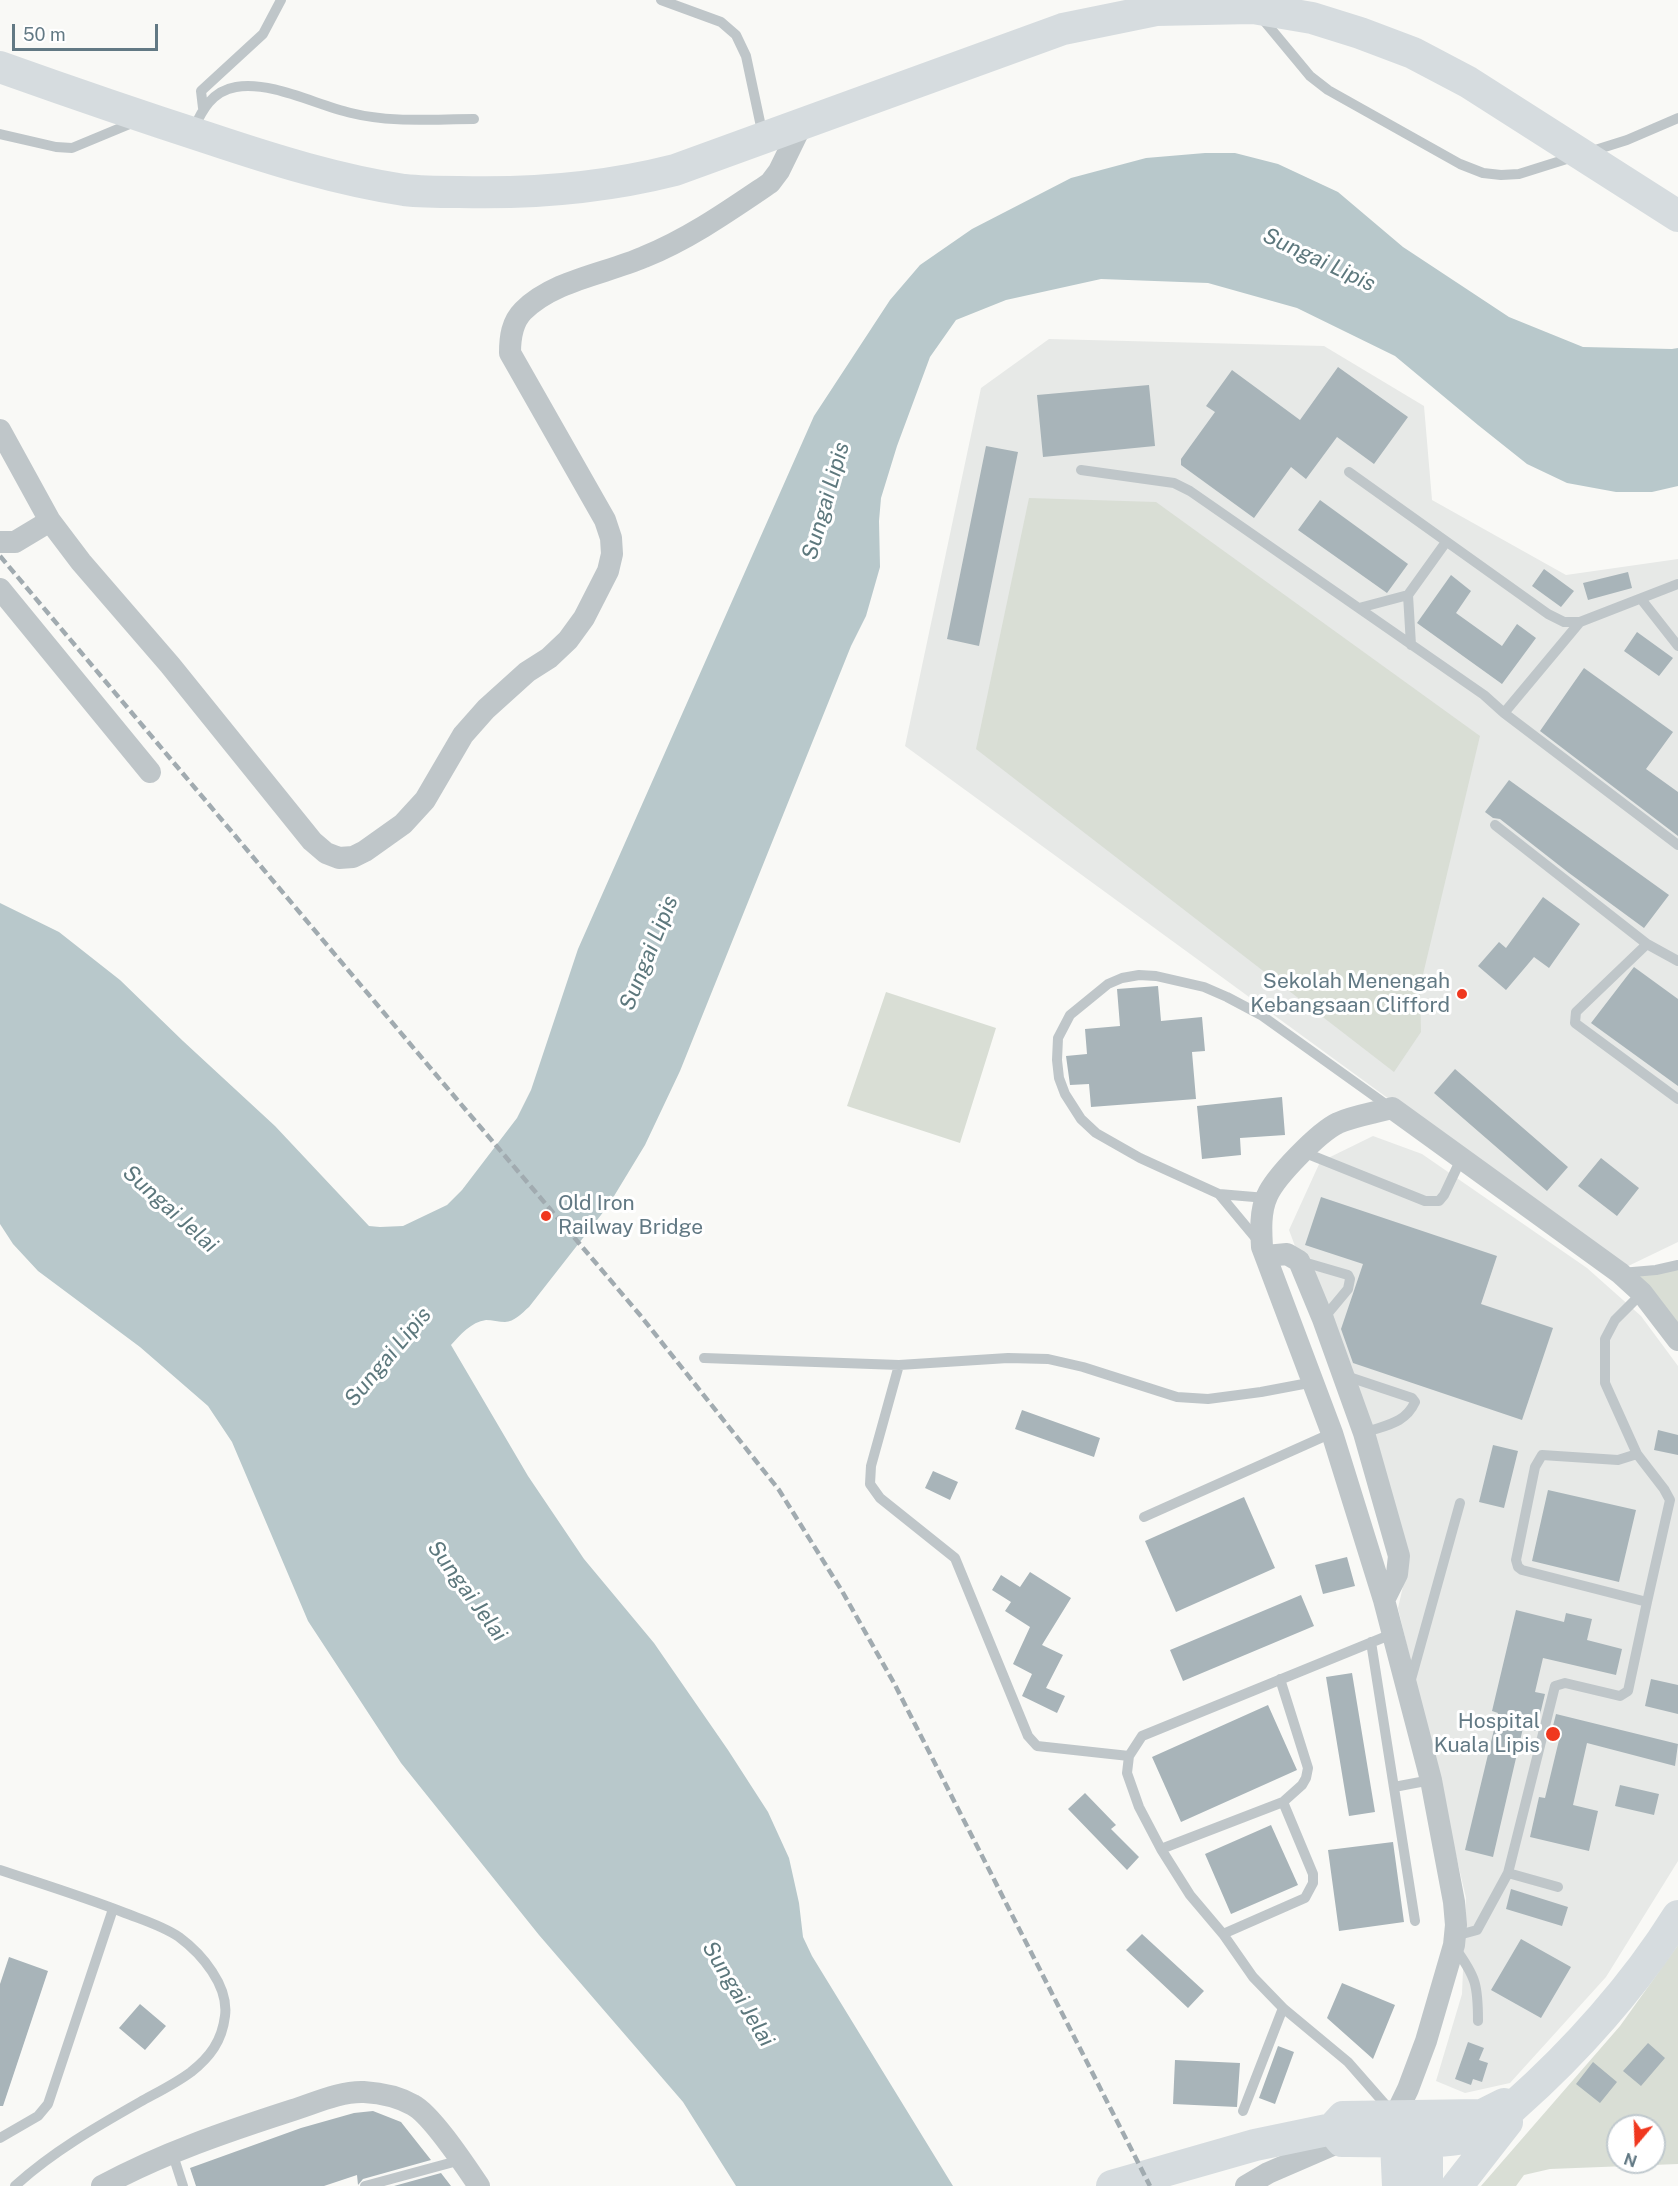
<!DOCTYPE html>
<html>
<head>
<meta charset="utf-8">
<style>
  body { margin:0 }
  #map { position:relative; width:1678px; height:2186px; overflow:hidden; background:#f9f9f6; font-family:"Public Sans",sans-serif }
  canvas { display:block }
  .north { position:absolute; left:1606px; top:2114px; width:60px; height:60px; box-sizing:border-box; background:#fff; border:2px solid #c0c9ce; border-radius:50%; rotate:199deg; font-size:16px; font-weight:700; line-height:24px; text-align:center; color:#627984 }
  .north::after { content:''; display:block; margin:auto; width:21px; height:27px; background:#f0381f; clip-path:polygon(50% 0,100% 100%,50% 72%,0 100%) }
  .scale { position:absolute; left:12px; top:24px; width:146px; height:27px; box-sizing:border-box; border:3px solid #627984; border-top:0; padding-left:8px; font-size:18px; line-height:21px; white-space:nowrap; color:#627984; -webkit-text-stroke:4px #fff; paint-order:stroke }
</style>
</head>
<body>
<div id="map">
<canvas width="1678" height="2186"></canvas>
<div class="north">N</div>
<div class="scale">50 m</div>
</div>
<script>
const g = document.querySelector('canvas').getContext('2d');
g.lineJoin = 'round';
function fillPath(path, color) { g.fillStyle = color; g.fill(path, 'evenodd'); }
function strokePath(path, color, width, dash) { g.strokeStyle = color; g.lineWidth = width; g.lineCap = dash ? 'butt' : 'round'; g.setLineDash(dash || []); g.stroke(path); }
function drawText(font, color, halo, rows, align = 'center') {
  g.font = font + ' "Public Sans",sans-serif'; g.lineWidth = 6; g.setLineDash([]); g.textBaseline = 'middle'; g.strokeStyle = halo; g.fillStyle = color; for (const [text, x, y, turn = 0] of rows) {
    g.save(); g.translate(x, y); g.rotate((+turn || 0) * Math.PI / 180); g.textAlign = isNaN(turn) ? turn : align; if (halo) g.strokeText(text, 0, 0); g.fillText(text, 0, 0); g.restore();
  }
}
fillPath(new Path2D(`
  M1049 339 1324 346 1424 406 1432 500 1566 575 1678 559V1242L1622 1269 905 746 981 388Z
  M1373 1136 1422 1154 1587 1268 1641 1316 1678 1366V1861L1606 1977 1510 2083 1465 2093 1436 2081 1462 1994 1466 1898 1398 1608 1410 1556 1289 1230 1320 1162Z`), '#e7e9e7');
fillPath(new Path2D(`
  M1029 498 1156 502 1480 736 1420 987 1421 1032 1394 1072 976 749Z
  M886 992 996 1028 960 1143 847 1106Z
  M1678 1268V1325L1636 1276Z
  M1678 1945V2164L1550 2169 1524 2175 1516 2186H1481L1620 2026ZM1618 2126H1654V2162H1618Z`), '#d9ded5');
fillPath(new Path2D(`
  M1205 153H1235L1278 164 1338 192 1403 247 1509 317 1583 347 1672 349 1678 348V486L1652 492H1616L1567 483 1527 464 1478 425 1395 356 1297 308 1208 283 1101 279 1006 300 956 320 930 357 897 446 881 498 879 521 880 567 866 616 851 646 680 1071 645 1145 608 1206 529 1307C522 1313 514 1322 505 1322 499 1322 492 1320 486 1320 471 1322 460 1335 451 1345L528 1476 584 1559 654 1643 728 1750 768 1812 789 1858 799 1903 803 1937 812 1956 953 2186H736L683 2102 539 1935 401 1763 308 1621 232 1442 208 1406 140 1347 38 1271 13 1244 0 1224V903L59 932 120 980 183 1041 275 1126 369 1226 380 1227 403 1226 447 1205 462 1190 517 1118 531 1090 578 949 814 416 890 300 920 265 972 229 1071 178 1146 158Z`), '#b8c8cb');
fillPath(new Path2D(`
  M1338 367 1408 417 1374 464 1337 437 1306 479 1291 467 1254 518 1181 465V459L1215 412 1206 406 1232 370 1300 420Z
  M1149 385 1155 446 1043 457 1037 395Z
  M986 446 1018 452 979 646 947 639Z
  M1320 500 1408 564 1387 593 1298 530Z
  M1544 569 1574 591 1561 607 1532 586Z
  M1628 572 1632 588 1588 600 1583 583Z
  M1451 575 1471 591 1456 613 1502 646 1517 624 1536 638 1502 684 1417 623Z
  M1637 632 1673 658 1659 676 1624 651Z
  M1584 668 1673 732 1646 769 1678 792V836L1540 731Z
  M1509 780 1669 895 1644 928 1569 873 1500 819 1493 818 1485 812Z
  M1543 897 1580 924 1549 968 1534 957 1506 990 1478 966 1499 942 1506 948Z
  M1634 967 1678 999V1086L1591 1023Z
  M1158 986 1161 1021 1202 1017 1205 1051 1192 1052 1196 1099 1091 1107 1089 1084 1070 1085 1066 1056 1087 1054 1085 1029 1120 1026 1117 989Z
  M1455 1069 1568 1167 1547 1191 1434 1093Z
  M1282 1097 1285 1135 1240 1138 1241 1155 1202 1159 1197 1106Z
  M1601 1158 1639 1188 1617 1216 1578 1186Z
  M1321 1197 1497 1256 1481 1304 1553 1328 1522 1420 1353 1363 1341 1329 1363 1264 1305 1245Z
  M1022 1410 1100 1438 1094 1457 1015 1429Z
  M1658 1430 1678 1435V1455L1654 1450Z
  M1493 1445 1518 1451 1504 1508 1479 1502Z
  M933 1471 958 1482 950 1500 925 1488Z
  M1548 1490 1636 1510 1619 1582 1532 1561Z
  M1244 1497 1275 1568 1176 1612 1145 1541Z
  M1347 1557 1355 1586 1323 1594 1315 1565Z
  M1030 1572 1071 1598 1042 1645 1063 1655 1046 1688 1065 1696 1057 1713 1022 1696 1032 1674 1013 1664 1030 1627 1005 1611 1011 1602 992 1590 1001 1575 1020 1587Z
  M1301 1595 1314 1626 1183 1681 1170 1650Z
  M1516 1610 1564 1622 1566 1613 1592 1619 1587 1640 1622 1649 1616 1675 1543 1658 1535 1692 1545 1694 1536 1731 1523 1728 1493 1857 1465 1850 1498 1713 1492 1711Z
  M1352 1673 1375 1812 1349 1816 1326 1677Z
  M1651 1679 1678 1685V1714L1645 1706Z
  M1268 1705 1297 1770 1181 1822 1152 1757Z
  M1556 1714 1678 1744 1675 1766 1587 1743 1573 1805 1598 1811 1589 1851 1530 1837 1539 1797 1545 1798 1560 1736 1551 1734Z
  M1620 1785 1659 1794 1654 1815 1615 1806Z
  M1085 1793 1116 1825 1111 1829 1139 1857 1127 1870 1068 1809Z
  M1271 1825 1298 1885 1231 1914 1205 1854Z
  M1393 1842 1404 1922 1339 1931 1328 1850Z
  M1511 1889 1568 1907 1562 1926 1506 1909Z
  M1142 1934 1204 1991 1188 2008 1126 1950Z
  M1521 1939 1571 1967 1541 2018 1491 1990Z
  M9 1957 48 1971 3 2106H0V1984Z
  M1342 1983 1395 2005 1373 2059 1327 2018Z
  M140 2004 166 2026 145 2050 119 2028Z
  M1468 2042 1484 2048 1479 2060 1488 2063 1482 2082 1473 2079 1471 2085 1455 2079Z
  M1648 2043 1665 2058 1641 2086 1623 2071Z
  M1278 2046 1294 2052 1275 2104 1259 2098Z
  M1175 2060 1240 2063 1237 2107 1173 2104Z
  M1593 2062 1617 2082 1600 2103 1576 2084Z
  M373 2111 401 2122 431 2160 363 2179 358 2185 357 2175 324 2186H196L190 2168 301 2128 354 2113Z
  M441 2173 451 2186H394Z`), '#a8b4b9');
strokePath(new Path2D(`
  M661 0 721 22 736 35 746 56 763 136
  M1261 17 1310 76 1328 90 1460 164 1483 173 1501 175 1519 174 1627 140 1678 118
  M203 108 201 91 263 34 281 0
  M193 130C202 110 212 91 236 87 272 81 316 105 351 113 391 123 433 119 474 119
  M0 134 56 147 72 148 137 121
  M1081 470 1174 483 1190 491 1484 695 1504 713 1580 622
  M1349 472 1548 614 1564 622H1580L1678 584
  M1641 599 1678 646
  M1359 608 1408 595
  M1411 645 1408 595 1446 542
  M1504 713 1678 845
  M1495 825 1647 944
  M1678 961 1647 944 1576 1012 1575 1023 1678 1099
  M1303 1152 1425 1201H1439L1444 1195 1461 1159
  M1219 1194 1259 1242
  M1266 1198 1219 1194 1140 1158 1096 1133 1081 1119 1065 1094 1059 1078 1057 1060 1058 1038 1070 1015 1108 984 1122 978 1139 975 1156 976 1204 987 1227 997 1261 1015 1391 1108
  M1300 1261 1348 1275 1350 1279 1348 1289 1323 1319
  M1621 1273 1656 1270 1678 1265
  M704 1358 899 1365 1008 1358 1048 1359 1083 1367 1177 1397 1208 1399 1261 1392 1314 1382
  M899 1365 871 1466 870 1484 880 1498 955 1558 1028 1736 1037 1746 1129 1756
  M1343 1375 1412 1398 1415 1402C1405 1424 1385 1425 1364 1433
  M1637 1454 1664 1489 1670 1500 1647 1602
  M1144 1517 1332 1433
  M1371 1642 1415 1921
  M1410 1683 1460 1503
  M1394 1787 1431 1780
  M1161 1849 1283 1802 1302 1785 1306 1778 1308 1768 1280 1679
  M0 1870C42 1884 84 1897 125 1913 143 1920 163 1926 179 1937 202 1954 229 1986 225 2016 222 2041 210 2057 191 2072 175 2084 156 2093 140 2102 96 2127 52 2152 15 2186
  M1508 1873 1558 1887
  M1223 1934 1305 1898 1313 1883V1874L1283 1802
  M1455 1936 1477 1930 1508 1873 1555 1686 1565 1683 1620 1696 1628 1691 1647 1602 1522 1570 1518 1567 1516 1560 1535 1467 1542 1455 1618 1460 1637 1454 1605 1383V1339L1615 1320 1642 1293
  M1455 1948C1476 1977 1478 1985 1478 2021
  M1243 2111 1283 2008
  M1391 2111 1348 2062 1283 2008 1253 1977 1223 1934 1190 1895 1161 1849 1139 1807 1127 1773 1129 1756 1142 1736 1392 1634
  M0 2138 38 2116 48 2104 113 1909
  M172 2152 183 2186
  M365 2186 461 2160`), '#bfc6c9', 10);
strokePath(new Path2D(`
  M0 430 50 521 81 562 170 665 312 841 326 853 339 858 353 857 365 851 403 824 425 800 463 735 486 709 527 672 549 658 568 640 584 618 608 571 612 554 611 538 605 520 510 353C510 337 512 322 523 311 554 280 605 274 644 257 689 239 730 210 770 183L779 171 802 124
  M0 542H15L50 521
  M0 589 150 772
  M1266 1256 1287 1254 1299 1261 1323 1319 1364 1433 1399 1556 1397 1574 1384 1600
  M1395 2116 1408 2089 1426 2041 1454 1945 1456 1925 1454 1902 1431 1780 1384 1600 1332 1433 1262 1247C1261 1231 1260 1211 1267 1196 1275 1177 1319 1132 1338 1123 1354 1116 1374 1113 1392 1108L1620 1273 1642 1293 1678 1340
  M102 2186C163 2153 228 2131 293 2110 315 2103 341 2091 364 2092 380 2093 399 2097 413 2105 432 2115 466 2167 479 2186
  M1246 2186 1268 2173 1342 2141`), '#bfc6c9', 22);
strokePath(new Path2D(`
  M0 67C70 92 140 116 211 139 274 160 338 180 404 190 422 192 441 192 459 192 531 194 604 188 675 170L1063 29 1156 10 1253 8 1312 18 1360 33 1413 53 1468 82 1678 216
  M1427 2120V2186
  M1395 2121 1398 2186
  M1332 2129 1342 2141C1378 2140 1453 2147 1483 2132 1494 2127 1505 2114 1514 2106 1575 2052 1635 1985 1678 1916
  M1332 2129 1343 2117 1482 2115 1504 2104
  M1112 2186 1255 2145 1332 2129
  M1457 2186 1507 2122`), '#d6dcdf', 32);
strokePath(new Path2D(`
  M0 556 443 1083 640 1315 779 1490 842 1591 894 1683 1150 2186`), '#a1abb0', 4.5, [9, 4.5]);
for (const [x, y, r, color] of [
  [1462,994,6,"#f0381f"],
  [546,1216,6,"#f0381f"],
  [1553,1734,8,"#f0381f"]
]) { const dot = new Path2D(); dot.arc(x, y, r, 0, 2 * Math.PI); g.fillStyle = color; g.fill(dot); strokePath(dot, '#fff', 2); }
drawText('21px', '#627984', '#fff', [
  ["Sekolah Menengah",1450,982],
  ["Kebangsaan Clifford",1450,1006],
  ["Old Iron",558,1204,"left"],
  ["Railway Bridge",558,1228,"left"],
  ["Hospital",1540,1722],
  ["Kuala Lipis",1540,1746]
], 'right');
drawText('italic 22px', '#5d787d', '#fff', [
  ["Sungai Lipis",1319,260,25],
  ["Sungai Lipis",826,501,-74],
  ["Sungai Lipis",649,953,-68],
  ["Sungai Jelai",170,1209,42],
  ["Sungai Lipis",388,1357,-50],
  ["Sungai Jelai",467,1591,54],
  ["Sungai Jelai",738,1994,59]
]);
</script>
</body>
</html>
